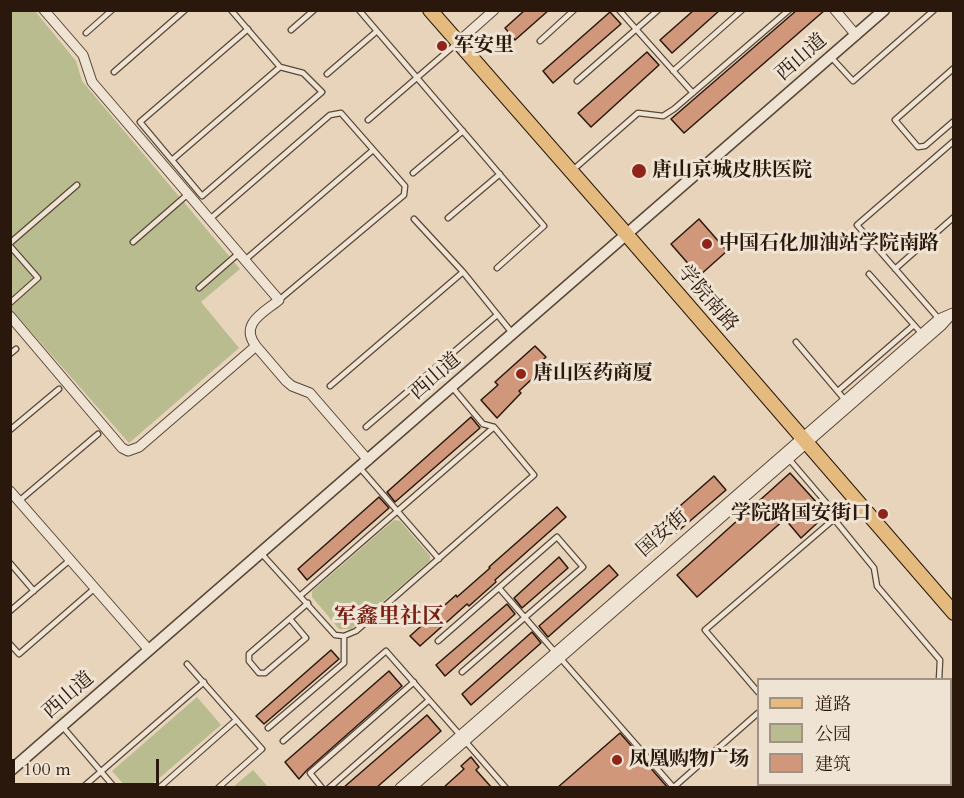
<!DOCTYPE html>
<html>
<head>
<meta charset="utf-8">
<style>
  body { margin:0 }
  #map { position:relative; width:964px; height:798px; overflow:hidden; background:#e7d4bb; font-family:Cardo,"Noto Serif SC",serif }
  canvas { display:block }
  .frame { position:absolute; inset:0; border:12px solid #2a180d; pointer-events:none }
  .legend { position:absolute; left:757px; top:678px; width:195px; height:108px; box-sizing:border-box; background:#efe3d3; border:2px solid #a09284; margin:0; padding:8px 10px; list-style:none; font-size:18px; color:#2a180d }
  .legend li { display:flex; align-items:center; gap:12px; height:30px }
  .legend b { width:30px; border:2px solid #a09284 }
  .scale { position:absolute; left:12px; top:759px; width:147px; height:27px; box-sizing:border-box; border:3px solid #2a180d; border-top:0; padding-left:8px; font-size:18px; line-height:21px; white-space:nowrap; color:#2a180d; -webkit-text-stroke:4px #efe3d3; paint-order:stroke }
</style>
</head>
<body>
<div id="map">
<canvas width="964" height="798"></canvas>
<div class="frame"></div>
<ul class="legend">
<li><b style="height:8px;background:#e4ba7e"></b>道路</li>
<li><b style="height:16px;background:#b8bc8e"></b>公园</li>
<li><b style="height:16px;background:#d0977b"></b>建筑</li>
</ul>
<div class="scale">100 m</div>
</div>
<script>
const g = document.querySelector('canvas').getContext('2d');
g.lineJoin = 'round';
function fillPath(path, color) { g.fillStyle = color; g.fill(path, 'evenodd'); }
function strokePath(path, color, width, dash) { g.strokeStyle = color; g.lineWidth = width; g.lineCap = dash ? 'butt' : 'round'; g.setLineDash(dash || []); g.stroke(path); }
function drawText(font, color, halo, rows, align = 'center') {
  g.font = font + ' Cardo,"Noto Serif SC",serif'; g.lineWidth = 6; g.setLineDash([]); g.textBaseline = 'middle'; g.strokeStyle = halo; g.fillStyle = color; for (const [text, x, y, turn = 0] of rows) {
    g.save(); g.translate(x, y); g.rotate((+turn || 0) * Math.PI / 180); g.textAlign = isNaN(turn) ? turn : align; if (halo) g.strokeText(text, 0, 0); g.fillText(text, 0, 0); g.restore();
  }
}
fillPath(new Path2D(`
  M10 11H35L76 61 82 81 240 269 201 302 239 348 129 443 11 309Z
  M394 520 400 521 430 556V561L351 629H339L312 597V591Z
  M197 697 221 725 149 787H126L112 771Z
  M253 770 268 787H233Z`), '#b8bc8e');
const building = new Path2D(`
  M525 10H549L515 40 505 28Z
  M694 10H720L672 53 660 40Z
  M797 10H825L684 133 671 119Z
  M610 12 621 24 553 83 543 71Z
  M647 52 659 65 591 127 578 113Z
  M699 219 727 251 699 276 671 244Z
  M535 346 546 357 542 361 547 365 519 391 521 393 497 418 481 400 498 385 495 382Z
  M471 417 480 428 395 502 387 492Z
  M790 473 827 514 801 538 785 519 697 597 677 575Z
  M714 476 726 490 676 533 664 520Z
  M379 497 389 508 307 580 298 569Z
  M557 507 566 517 495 580 496 582 469 606 467 604 420 646 410 636 456 595 457 597 490 568 489 567Z
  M559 557 568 568 522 608 514 598Z
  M609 565 618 575 548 637 539 626Z
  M507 604 515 614 445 676 436 665Z
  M532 632 541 643 471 705 462 694Z
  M331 650 339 659 264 724 256 716Z
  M389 671 402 686 307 770 299 779 285 762Z
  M427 715 441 731 376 788H343Z
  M620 733 668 788H557Z
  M471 757 479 767 476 770 492 788H443L464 769 461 766Z`);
fillPath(building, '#d0977b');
strokePath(building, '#2a180d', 1.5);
const service = new Path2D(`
  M231 10 280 67 303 73 322 92 202 196 140 122 248 29
  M359 10 544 226 497 268
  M619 10 693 93
  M291 30 314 10
  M86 33 112 10
  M540 41 574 10
  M831 57 853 81 934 10
  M954 68 895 120 918 147 925 146 954 121
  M673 71 742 10
  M114 72 185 10
  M327 74 377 31
  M577 81 658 10
  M368 120 456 44
  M172 160 280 67
  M574 169 638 113 663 116 674 109 789 10
  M413 173 463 131
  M448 218 500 174
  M210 219 330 115 341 113 405 186 404 195 279 300
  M414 219 463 272 513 334
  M133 242 188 194
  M10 243 77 185
  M10 246 38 278 10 303
  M245 260 373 150
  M895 269 954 217
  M869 274 922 334
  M199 288 239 253
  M939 319 857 225 954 141
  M796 342 845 400
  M10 354 16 349
  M330 386 463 272
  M838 391 914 325
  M366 427 497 315
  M10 430 59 389
  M789 459 829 506 834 519 874 568 877 586 940 660 939 680
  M360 468 439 559
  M19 501 98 434
  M261 553 335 635 344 636 356 631 534 475 494 427 483 424 452 387
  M10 563 34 591
  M499 588 674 788
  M301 595 494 427
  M10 611 71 559
  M290 619 306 638 265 673H259L249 661V654L308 603
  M438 641 557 537 583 567 462 672
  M10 644 19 654 95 588
  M187 664 262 749 218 788
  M758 692 705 630 834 519
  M62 726 115 788
  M268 728 344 663V636
  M283 741 386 651 460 735
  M466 742 506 788
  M674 787 758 713
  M82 788 204 682
  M159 788 236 720
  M322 788 310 773 414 682
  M329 788 429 700
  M828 788 831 784`);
const minor = new Path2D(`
  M44 10 83 55 92 82 279 300C263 313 239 324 256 346
  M835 10 856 35
  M458 42 494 10
  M10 316 122 448 128 451 139 447 256 346 286 381 292 386 310 393 368 460
  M10 491 149 650
  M400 788 939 319 953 313
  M411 788 942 325 951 315`);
const tertiary = new Path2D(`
  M10 771 884 10`);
const primary = new Path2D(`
  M430 10 627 235 954 613
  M950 733 954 730
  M950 756 954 753
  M888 788 892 784
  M914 788 918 784`);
strokePath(service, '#594738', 7);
strokePath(minor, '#594738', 11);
strokePath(tertiary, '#594738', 13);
strokePath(primary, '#2a180d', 16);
strokePath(service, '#efe3d3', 4.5);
strokePath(minor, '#efe3d3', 9);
strokePath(tertiary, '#efe3d3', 10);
strokePath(primary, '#e4ba7e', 14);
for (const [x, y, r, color] of [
  [442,46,6,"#8f2418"],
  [639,171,8,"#8f2418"],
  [707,244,6,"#8f2418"],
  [521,374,6,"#8f2418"],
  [883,514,6,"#8f2418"],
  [617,760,6,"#8f2418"]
]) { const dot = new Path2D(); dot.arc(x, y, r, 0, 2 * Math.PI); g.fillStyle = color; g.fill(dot); strokePath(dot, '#efe3d3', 2); }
drawText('bold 20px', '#2a180d', '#efe3d3', [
  ["军安里",454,46],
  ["唐山京城皮肤医院",652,171],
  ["中国石化加油站学院南路",719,244],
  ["唐山医药商厦",533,374],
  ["学院路国安街口",871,514,"right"],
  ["凤凰购物广场",629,760]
], 'left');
drawText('20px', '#2a180d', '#efe3d3', [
  ["西山道",802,58,-41],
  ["学院南路",707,299,49],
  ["西山道",436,377,-41],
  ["国安街",663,534,-41],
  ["西山道",69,696,-41]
]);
drawText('bold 22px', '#7a1f14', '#efe3d3', [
  ["军鑫里社区",389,618]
]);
</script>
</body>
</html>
